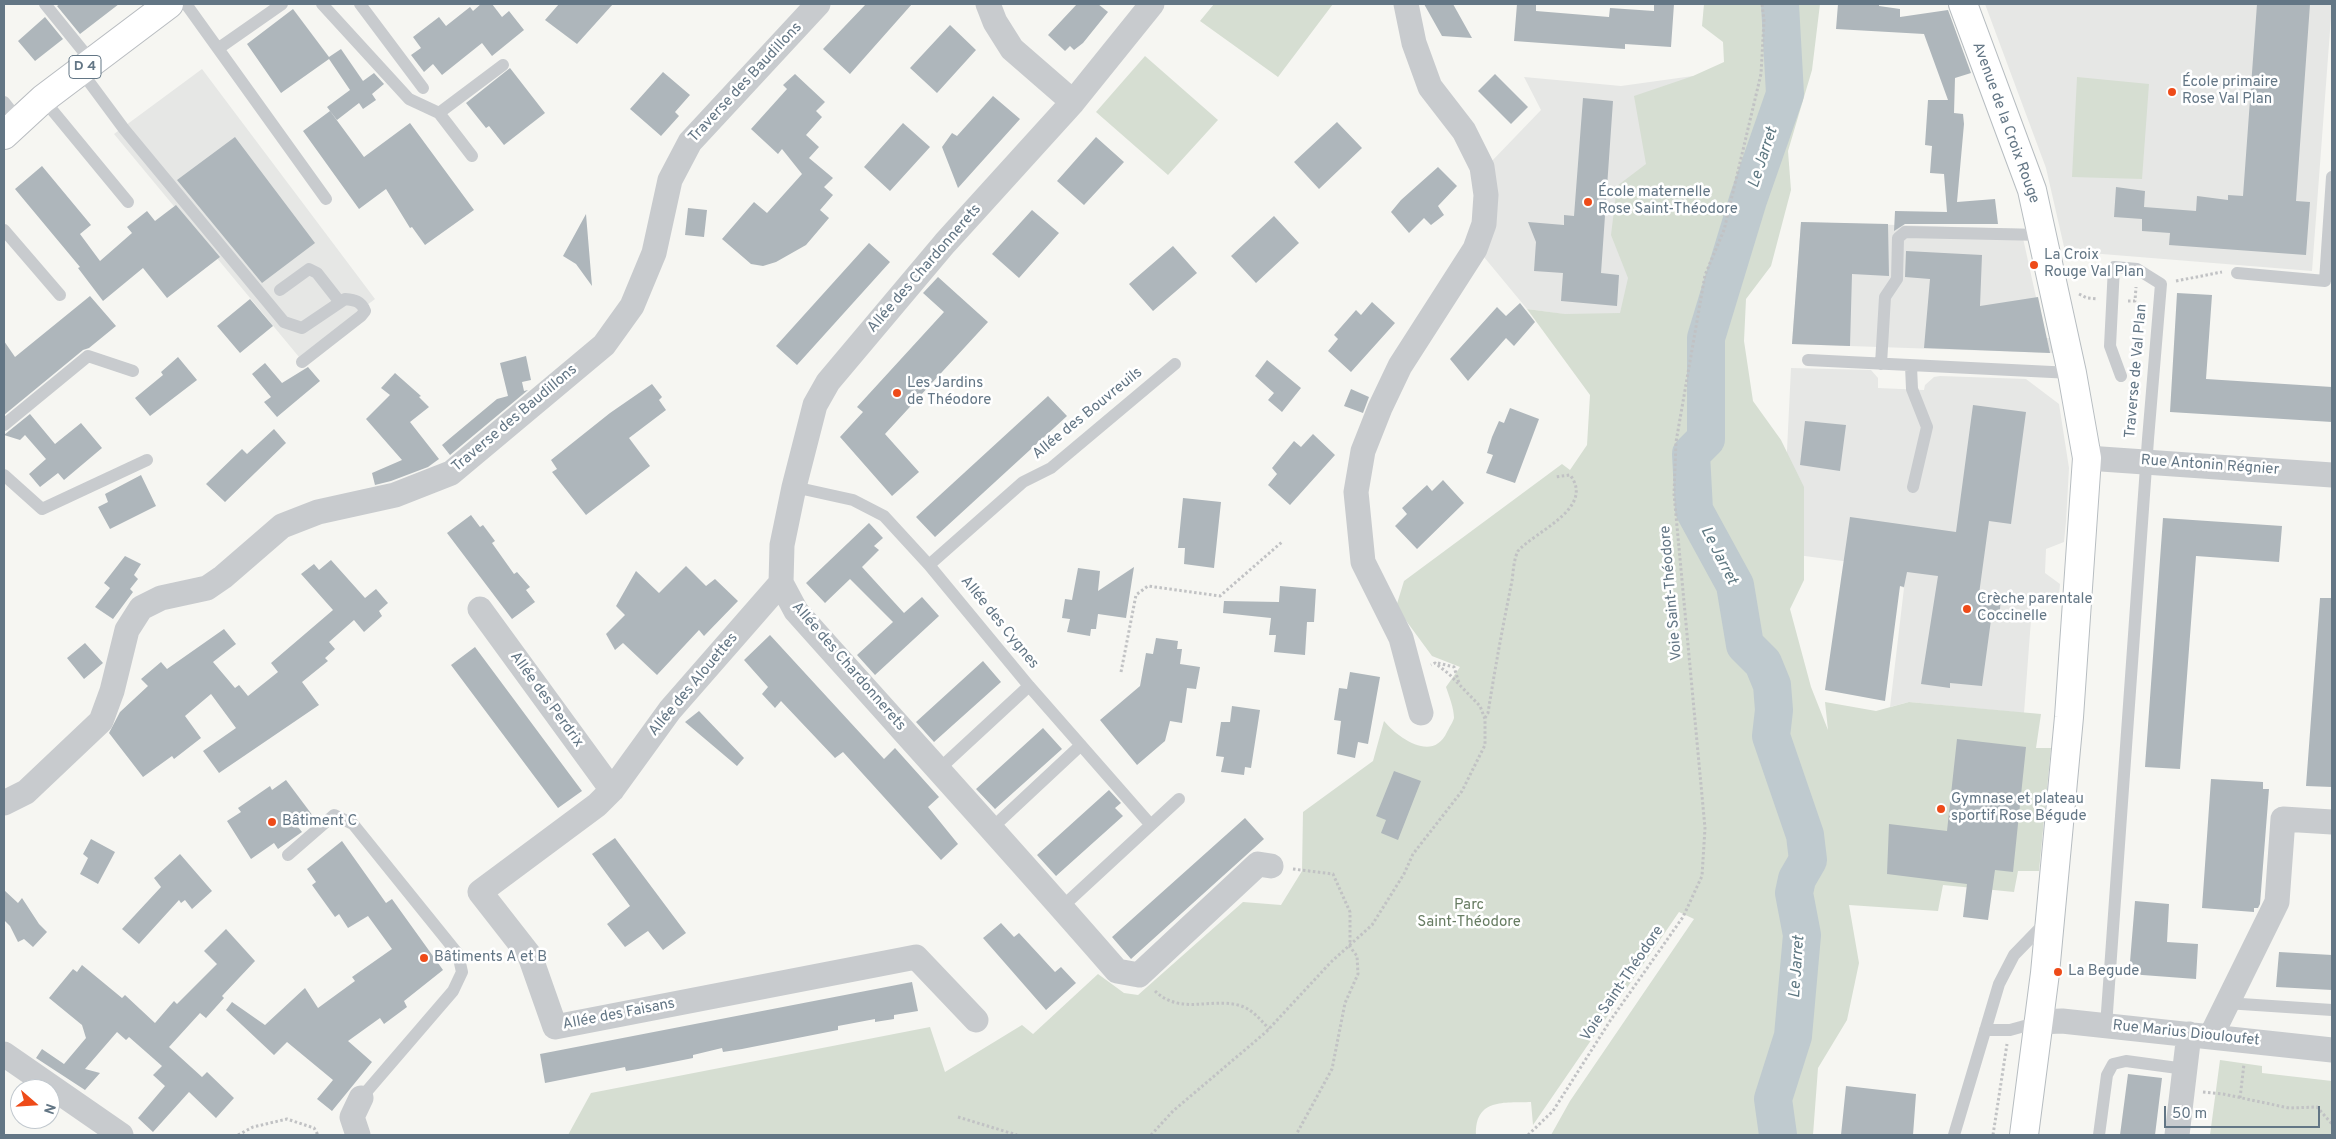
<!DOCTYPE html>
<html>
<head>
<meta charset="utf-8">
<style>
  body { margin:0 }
  #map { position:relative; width:2336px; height:1139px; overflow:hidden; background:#f6f6f2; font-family:Overpass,sans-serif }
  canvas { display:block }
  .frame { position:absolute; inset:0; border:5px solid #637685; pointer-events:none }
  .north { position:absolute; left:10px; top:1079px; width:50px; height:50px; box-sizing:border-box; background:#fff; border:1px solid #c1c8ce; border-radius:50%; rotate:109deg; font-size:14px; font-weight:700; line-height:20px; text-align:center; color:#637685 }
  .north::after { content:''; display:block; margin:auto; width:18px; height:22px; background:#ee4b19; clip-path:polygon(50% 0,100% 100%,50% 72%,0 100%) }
  .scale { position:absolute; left:2164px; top:1106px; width:156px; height:22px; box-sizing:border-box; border:2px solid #637685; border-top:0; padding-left:6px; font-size:15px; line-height:18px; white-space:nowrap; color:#637685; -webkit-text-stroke:4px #fff; paint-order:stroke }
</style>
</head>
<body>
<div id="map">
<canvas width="2336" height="1139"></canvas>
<div class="frame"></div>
<div class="north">N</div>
<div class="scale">50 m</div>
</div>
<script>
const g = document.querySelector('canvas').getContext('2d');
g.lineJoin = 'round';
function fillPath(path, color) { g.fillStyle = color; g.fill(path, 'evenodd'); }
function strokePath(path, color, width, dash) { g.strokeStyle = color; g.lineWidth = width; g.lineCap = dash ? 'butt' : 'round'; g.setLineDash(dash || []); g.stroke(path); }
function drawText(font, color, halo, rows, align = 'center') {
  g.font = font + ' Overpass,sans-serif'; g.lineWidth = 5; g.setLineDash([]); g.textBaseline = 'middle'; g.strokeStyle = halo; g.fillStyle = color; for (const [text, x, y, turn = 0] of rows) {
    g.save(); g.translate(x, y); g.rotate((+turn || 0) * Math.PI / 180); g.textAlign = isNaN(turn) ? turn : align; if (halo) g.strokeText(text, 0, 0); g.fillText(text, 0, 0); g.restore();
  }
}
fillPath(new Path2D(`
  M1985 4H2332L2312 271 2065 251 2046 168Z
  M202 69 375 299 299 357 114 134Z
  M1693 76 1663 328 1527 309 1484 257 1490 163 1541 110 1524 77 1621 86Z
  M1801 222 2021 229 2045 338H2050L2053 353 1792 344Z
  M1791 368 1871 370 1878 378V388L1924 390 1925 385 1934 377 1940 376 2026 379 2059 404 2069 468 2066 522 2064 542 2046 549 2045 573 2060 584 2059 595 2033 593 2024 713 1909 702 1890 707 1904 588 1900 586 1903 569 1782 553Z`), '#e6e7e5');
fillPath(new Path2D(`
  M1214 4H1333L1278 77 1200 21Z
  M1704 4H1820L1812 70 1788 151 1791 190 1771 266 1746 299 1744 341 1753 401 1781 440 1804 487V580L1790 609 1811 687 1828 730 1825 702 1876 711 1909 702 2041 714 2036 748H2051L2039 871H2018L2014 892 1943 885 1938 911 1849 905 1859 963 1847 1020 1818 1068 1813 1135H1551L1570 1101 1694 919 1679 912 1533 1125 1531 1102C1504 1103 1475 1098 1476 1135H568L591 1093 930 1027 945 1072 1022 1025 1033 1034 1098 974 1124 993 1138 995 1243 902 1281 905 1302 871 1303 812 1373 761 1384 721C1398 738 1433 763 1447 732 1449 728 1453 722 1454 718 1454 708 1449 696 1446 687L1460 667 1432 656 1396 607 1404 581 1562 464 1570 470 1587 445 1590 395 1527 309 1565 314 1620 313 1628 278 1611 235 1617 186 1646 164 1634 96 1693 76 1724 62 1723 42 1702 26Z
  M1145 56 1218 120 1168 175 1096 112Z
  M2077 77 2149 84 2142 179 2072 177Z
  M2220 1060 2262 1066V1073L2332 1081V1135H2210Z`), '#d6ded2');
strokePath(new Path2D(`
  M1778 1135 1773 1099 1793 1036 1802 935 1794 893 1797 879 1808 860 1805 835 1771 736 1774 710 1772 685 1763 663 1745 645 1735 585 1694 510 1691 454 1706 439V338L1748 200 1785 94 1780 4`), '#bfcacf', 38);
fillPath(new Path2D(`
  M60 4H119L80 34 57 6Z
  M481 4H492L502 17 509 11 524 30 492 56 482 43 442 75 433 64 424 72 411 55 421 48 413 37 439 17 446 26 470 7 473 11Z
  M559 4H613L577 44 545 20Z
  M866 4H912L850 74 823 49Z
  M1077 4H1098L1108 12 1083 43 1074 50 1070 46 1065 51 1048 35Z
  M1424 4H1453L1472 38 1442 36Z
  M1517 4H1536V11L1609 17 1610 8 1654 11V4H1674L1671 47 1625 44V49L1514 41Z
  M1838 4H1879V6L1900 9V17L1948 10 1971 73 1955 78 1954 113 1963 114 1964 124 1957 202 1995 199 1998 224H1905L1894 231 1895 211 1947 212 1944 174 1930 173 1932 146 1925 145 1928 100H1948L1924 34 1836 29Z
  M2257 4H2310L2296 201 2310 202 2306 255 2169 245 2170 233 2142 231V219L2114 217 2116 187 2145 191 2144 207 2196 211 2197 196 2228 200V195L2243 196Z
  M293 9 329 57 341 49 363 81 374 73 384 84 372 94 376 100 363 109 359 103 337 120 327 107 350 90 329 59 281 93 247 44Z
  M45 17 63 39 35 61 18 41Z
  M950 25 976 50 937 93 910 68Z
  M510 68 545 113 504 145 489 126 486 128 466 103Z
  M663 72 690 95 675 112 679 116 661 136 630 109Z
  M795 74 825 102 816 111 822 117 806 135 819 147 809 158 833 178 824 187 833 195 820 210 829 218 806 245 776 262 763 266 751 264 722 239 754 202 767 213 802 174 782 149 778 154 751 129 787 89 783 85Z
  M1495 74 1528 107 1511 124 1478 91Z
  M993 96 1020 119 958 188 942 147 952 133 957 136Z
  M1583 98 1613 101 1601 273 1619 275 1617 306 1561 301 1563 273 1534 271 1536 242 1528 222 1564 225V215L1574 216Z
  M330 111 364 157 410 123 474 210 425 245 412 227 410 228 386 189 359 209 303 131Z
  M1337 122 1362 148 1319 189 1294 162Z
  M903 123 930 147 890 191 864 167Z
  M235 137 315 243 262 283 177 180Z
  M1096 137 1124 162 1084 205 1057 181Z
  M42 166 91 225 80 234 100 261 132 233 127 227 147 211 155 221 176 205 220 257 167 298 143 268 103 301 78 268 80 267 15 189Z
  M1438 167 1457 186 1438 206 1444 215 1431 225 1424 218 1409 233 1391 212 1401 200Z
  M688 208 707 210 704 237 685 235Z
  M1032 210 1059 233 1019 278 992 254Z
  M586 214 592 286 576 264 563 256Z
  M1274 216 1299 243 1256 283 1231 256Z
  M1801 222 1888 224 1889 276 1852 274 1850 346 1792 344Z
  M869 243 890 262 797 365 776 346Z
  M1173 246 1197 273 1153 311 1129 284Z
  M1906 251 1982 255 1980 306 2038 297 2050 353 1924 348 1930 279 1905 277Z
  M938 277 988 322 885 434 919 472 892 496 840 437 863 412 857 407 944 312 923 293Z
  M2177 293 2212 295 2206 379 2332 387V422L2170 412Z
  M90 296 116 326 89 348 83 350 4 415V341L15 357Z
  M250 299 273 326 240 353 217 326Z
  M1372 302 1395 323 1351 372 1328 351 1338 339 1334 335 1356 310 1361 315Z
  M1520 303 1535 322 1514 346 1506 338 1468 381 1450 359 1497 307 1506 316Z
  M526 356 531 380 522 382 524 391 528 390 450 455 442 445 497 399 508 396 500 363Z
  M178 357 197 380 150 416 135 398 163 375 161 372Z
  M1267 360 1301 388 1282 412 1268 400 1274 393 1255 376Z
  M265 363 282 383 308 367 320 381 277 417 264 402 271 397 252 374Z
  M395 373 421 396 419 397 429 407 410 422 439 459 428 467 391 481 375 485 372 473 402 460 366 419 390 395 381 388Z
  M652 384 662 397 659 400 666 410 629 438 650 466 586 515 552 472 557 469 551 460 610 413Z
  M1351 389 1369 397 1363 413 1344 406Z
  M1048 396 1067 416 935 537 916 517Z
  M1973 405 2026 412 2011 524 1989 521 1979 594 2001 597 1999 621 1991 620 1982 686 1950 683V688L1921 684 1938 576 1907 572 1904 587 1900 586 1885 701 1825 690 1850 517 1956 532Z
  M1510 408 1539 419 1515 483 1486 473 1493 455 1487 453 1492 437 1499 421 1504 423Z
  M30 414 55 444 81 423 102 448 64 480 58 473 40 487 29 474 46 459 25 435 20 440 4 435Z
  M1805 421 1846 425 1840 471 1800 465Z
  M274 429 286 443 225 502 206 484 242 449 247 454Z
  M1313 434 1335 455 1290 505 1268 485 1277 474 1272 468 1294 441 1301 447Z
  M141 475 156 506 110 529 98 507 108 502 105 494Z
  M1443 480 1464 503 1417 549 1395 526 1407 514 1402 508 1427 485 1432 491Z
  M1183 498 1221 502 1214 568 1184 564 1185 548H1178Z
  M471 515 480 527 483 525 495 541 492 543 514 574 517 572 530 587 526 590 535 602 512 619 447 533Z
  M2163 518 2282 526 2279 562 2196 556 2180 769 2145 767Z
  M869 523 883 538 874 546 879 550 862 567 904 613 922 597 939 616 875 675 857 655 893 622 850 579 825 603 806 583Z
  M125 556 141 564 134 575 138 579 130 589 133 592 113 619 95 607 110 588 104 583Z
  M331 560 365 598 376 589 388 603 379 611 382 616 364 632 354 620 329 642 335 649 325 658 328 661 302 682 319 705 219 773 203 751 236 728 211 694 185 716 201 738 174 759 172 756 143 777 109 733 120 712 148 686 141 679 161 662 167 669 224 629 236 644 213 662 235 688 239 685 248 696 278 672 271 663 333 610 301 574 314 564 319 570Z
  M686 566 706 586 715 579 738 601 704 636 699 630 657 675 623 643 615 650 606 634 625 615 616 606 636 571 659 593Z
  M1134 567 1126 618 1098 614 1096 629H1091L1090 636 1067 632 1070 619 1062 618 1065 599 1072 600 1078 568 1100 571 1098 591Z
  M1280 586 1316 589 1314 622H1307L1305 655 1274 652 1276 635H1269L1271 618 1223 613 1224 601 1279 602Z
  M2320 598H2332V787L2306 786Z
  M770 635 884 759 895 748 939 797 928 807 958 844 941 860 843 752 835 758 781 701 775 708 762 694 768 687 744 660Z
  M1156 638 1178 641 1177 649H1182L1180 664 1200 667 1196 689 1187 688 1182 723 1170 721 1165 741 1137 765 1100 720 1140 686 1146 653 1153 654Z
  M85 643 103 663 84 679 67 658Z
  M475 647 582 791 558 808 451 665Z
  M983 661 1001 682 934 742 916 722Z
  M1350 672 1380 677 1368 744 1358 742 1355 758 1337 754 1341 721 1334 720 1339 688 1347 689Z
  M1232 706 1260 710 1251 768 1245 767 1244 775 1221 772 1224 757 1216 756 1221 722H1230Z
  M699 711 744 758 737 766 685 722Z
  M1043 728 1062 749 995 809 976 789Z
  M1957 739 2026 747 2013 872 1995 870 1988 920 1963 917 1967 884 1887 874 1889 824 1947 831Z
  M1394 771 1421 781 1398 840 1381 833 1386 820 1376 816Z
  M2211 779 2263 782V789H2269L2260 904 2258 908H2254V912L2202 908Z
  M286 780 313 816 298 827 302 832 278 849 274 843 251 859 227 821 241 812 238 808 270 786 272 790Z
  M1109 790 1121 803 1115 808 1123 816 1056 876 1037 855Z
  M1245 818 1264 839 1131 959 1112 937Z
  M615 838 686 933 663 950 648 931 625 947 607 924 630 906 592 854Z
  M91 839 115 852 98 884 80 874 88 858 83 854Z
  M342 841 386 903 392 899 443 970 404 1001 407 1007 384 1024 380 1018 348 1041 372 1062 332 1111 317 1099 333 1080 287 1042 274 1055 226 1010 232 1002 265 1025 305 988 318 1008 355 981 352 977 392 949 368 916 348 928 339 914 335 917 312 885 316 882 307 869Z
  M180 854 212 891 192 909 185 900 181 903 179 900 139 944 122 929 161 887 154 878Z
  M4 890 18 903 22 898 39 924 47 932 33 947 24 939 18 942 10 926 4 920Z
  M2135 901 2169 904 2167 942 2198 944 2196 979 2129 974Z
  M1001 923 1014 937 1019 933 1055 972 1061 967 1076 983 1046 1010 983 938Z
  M226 929 255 961 222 996 224 998 206 1018 200 1013 169 1047 202 1077 207 1072 234 1098 216 1118 189 1092 153 1132 138 1118 165 1086 153 1075 162 1066 129 1037 126 1040 117 1032 85 1069 100 1073 85 1090 36 1058 42 1049 64 1064 86 1038 82 1025 49 998 73 969 77 972 82 965 122 998 125 995 155 1023 174 1001 177 1004 217 964 204 951Z
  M2279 952 2332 955V990L2276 987Z
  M912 982 918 1011 894 1015V1019L875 1022V1019L838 1026V1030L742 1049 723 1052 722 1048 693 1055V1058L638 1069 626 1071 625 1067 545 1083 540 1054Z
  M2128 1074 2162 1078 2155 1135H2120Z
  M1846 1086 1916 1094 1913 1135H1841Z`), '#aeb6bb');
const secondary = new Path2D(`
  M1963 4 2032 190 2072 373 2087 458 2069 717 2045 973 2024 1135`);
const primary = new Path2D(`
  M4 135 43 99 169 4`);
strokePath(secondary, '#b7bdc1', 30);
strokePath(primary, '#b8bcc0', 30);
strokePath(new Path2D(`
  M2176 281 2222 272
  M2079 294 2087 298 2097 299
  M2128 301H2135L2136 287
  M1438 663 1454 667 1459 683
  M1121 672 1136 595 1148 586 1220 596 1282 542
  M1485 718 1488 713C1495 668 1503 625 1512 581 1513 573 1514 558 1518 551 1534 532 1596 508 1570 475L1555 477
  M1293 869 1333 874 1350 912V947L1357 956 1358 974 1345 1003 1332 1069 1296 1135
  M1155 991C1180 1015 1209 998 1238 1005 1251 1008 1260 1019 1269 1029
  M2203 1092 2223 1094 2289 1108 2317 1107 2332 1124
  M2240 1098 2244 1064
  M958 1117 1017 1135
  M238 1135 253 1127 287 1119 314 1128 318 1135
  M1151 1135 1173 1111 1266 1032 1331 962 1372 925 1404 874 1413 854 1462 791 1485 745V719L1480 706 1449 674 1435 663 1431 665
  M1528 1135 1553 1111 1610 1021 1683 917 1702 876 1705 828 1674 494 1676 442 1705 275 1724 230 1761 74 1764 20 1762 4
  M1993 1135 2007 1044`), '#c1c2c4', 3, [2.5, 2.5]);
strokePath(new Path2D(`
  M45 4 92 62
  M186 4 326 199
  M322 4 409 99 439 113 472 156
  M360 4 423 88
  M219 48 282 4
  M81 71 124 129 284 322 302 328 345 299C355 300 361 301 365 311L361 316 302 362
  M43 99 128 202
  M4 102 19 121
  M439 113 503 65
  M4 230 60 295
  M2237 273 2325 281 2332 177
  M280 290 309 269 317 273 339 301
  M1808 360 2072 373
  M1881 364 1885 297 1897 279 1898 238 1905 232 2043 235
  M1911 366 1912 389 1927 427 1913 487
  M4 425 88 356 133 371
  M4 475 42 509 147 460
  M794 487 853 500 884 516 929 565 1029 686 1150 824
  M929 565 1023 482 1051 468 1175 364
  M937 771 1029 686
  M992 828 1081 745
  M288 855 334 815 353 824 458 954 462 972 453 991 361 1098
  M1062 907 1179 799
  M2226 1003 2332 1010
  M2106 1026 2148 439 2161 284 2137 269 2114 267 2110 346 2121 376
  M1985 1030H2010L2039 1022
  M1954 1135 1999 984 2014 955 2047 921
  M2099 1135 2107 1075 2113 1064 2126 1061 2185 1069`), '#c8cbce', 12);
strokePath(new Path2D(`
  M988 4 995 22 1012 49 1073 102
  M1152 4 1073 102 945 243 828 382 815 405 794 487 782 545 781 583 796 611C903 731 1012 850 1117 971L1139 975 1258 864 1271 866
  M1406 4 1414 43 1430 87 1464 131 1482 167 1486 195 1484 224 1475 249 1400 366 1380 408 1363 451 1356 492 1363 562 1401 638 1421 713
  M2087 458 2332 475
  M781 583 670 710 612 790 597 805 480 892 530 956 555 1027 916 957 976 1020
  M480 609 612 790
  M4 803 26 792 101 721 112 691 127 630 141 608 161 598 207 588 223 577 282 526 318 512 395 495 451 473 604 345 632 306 654 253 670 180 690 142 818 4
  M2039 1022 2062 1021 2332 1050
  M2211 1036 2277 902 2283 819 2332 822
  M4 1054 121 1135
  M358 1135 352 1117 361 1098
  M2177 1135 2189 1034`), '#c8cbce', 25);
strokePath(secondary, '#fff', 28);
strokePath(primary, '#fff', 28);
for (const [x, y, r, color] of [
  [2172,92,5,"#ee4b19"],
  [1588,202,5,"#ee4b19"],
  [2034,265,5,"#ee4b19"],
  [897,393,5,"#ee4b19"],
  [1967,609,5,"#ee4b19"],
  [1941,809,5,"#ee4b19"],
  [272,822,5,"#ee4b19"],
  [424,958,5,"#ee4b19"],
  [2058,972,5,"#ee4b19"]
]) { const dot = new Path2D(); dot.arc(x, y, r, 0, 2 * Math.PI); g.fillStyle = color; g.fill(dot); strokePath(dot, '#fff', 2); }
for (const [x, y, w] of [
  [85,67,32]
]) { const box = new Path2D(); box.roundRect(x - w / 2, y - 11.5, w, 23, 4); g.fillStyle = '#fff'; g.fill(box); strokePath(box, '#637685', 1); }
drawText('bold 14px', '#637685', null, [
  ["D 4",85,67]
]);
drawText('15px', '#637685', '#fff', [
  ["Traverse des Baudillons",746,83,-47],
  ["Avenue de la Croix Rouge",2005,123,70],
  ["Allée des Chardonnerets",925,269,-49],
  ["Traverse de Val Plan",2137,371,-85],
  ["Allée des Bouvreuils",1088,414,-39],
  ["Traverse des Baudillons",515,419,-40],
  ["Rue Antonin Régnier",2210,466,4],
  ["Voie Saint-Théodore",1672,593,-95],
  ["Allée des Cygnes",999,623,51],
  ["Allée des Chardonnerets",848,667,49],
  ["Allée des Alouettes",694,685,-50],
  ["Allée des Perdrix",546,700,54],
  ["Voie Saint-Théodore",1623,984,-56],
  ["Allée des Faisans",619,1015,-11],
  ["Rue Marius Diouloufet",2186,1034,6]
]);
drawText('15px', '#637685', '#fff', [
  ["École primaire",2182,83],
  ["Rose Val Plan",2182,100],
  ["École maternelle",1598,193],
  ["Rose Saint-Théodore",1598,210],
  ["La Croix",2044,256],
  ["Rouge Val Plan",2044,273],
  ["Les Jardins",907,384],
  ["de Théodore",907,401],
  ["Crèche parentale",1977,600],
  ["Coccinelle",1977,617],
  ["Gymnase et plateau",1951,800],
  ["sportif Rose Bégude",1951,817],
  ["Bâtiment C",282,822],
  ["Bâtiments A et B",434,958],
  ["La Begude",2068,972]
], 'left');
drawText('15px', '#677c62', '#fff', [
  ["Parc",1469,906],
  ["Saint-Théodore",1469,923]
]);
drawText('italic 16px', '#5e7882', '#fff', [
  ["Le Jarret",1764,158,-72],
  ["Le Jarret",1718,556,63],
  ["Le Jarret",1798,967,-86]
]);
</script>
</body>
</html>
